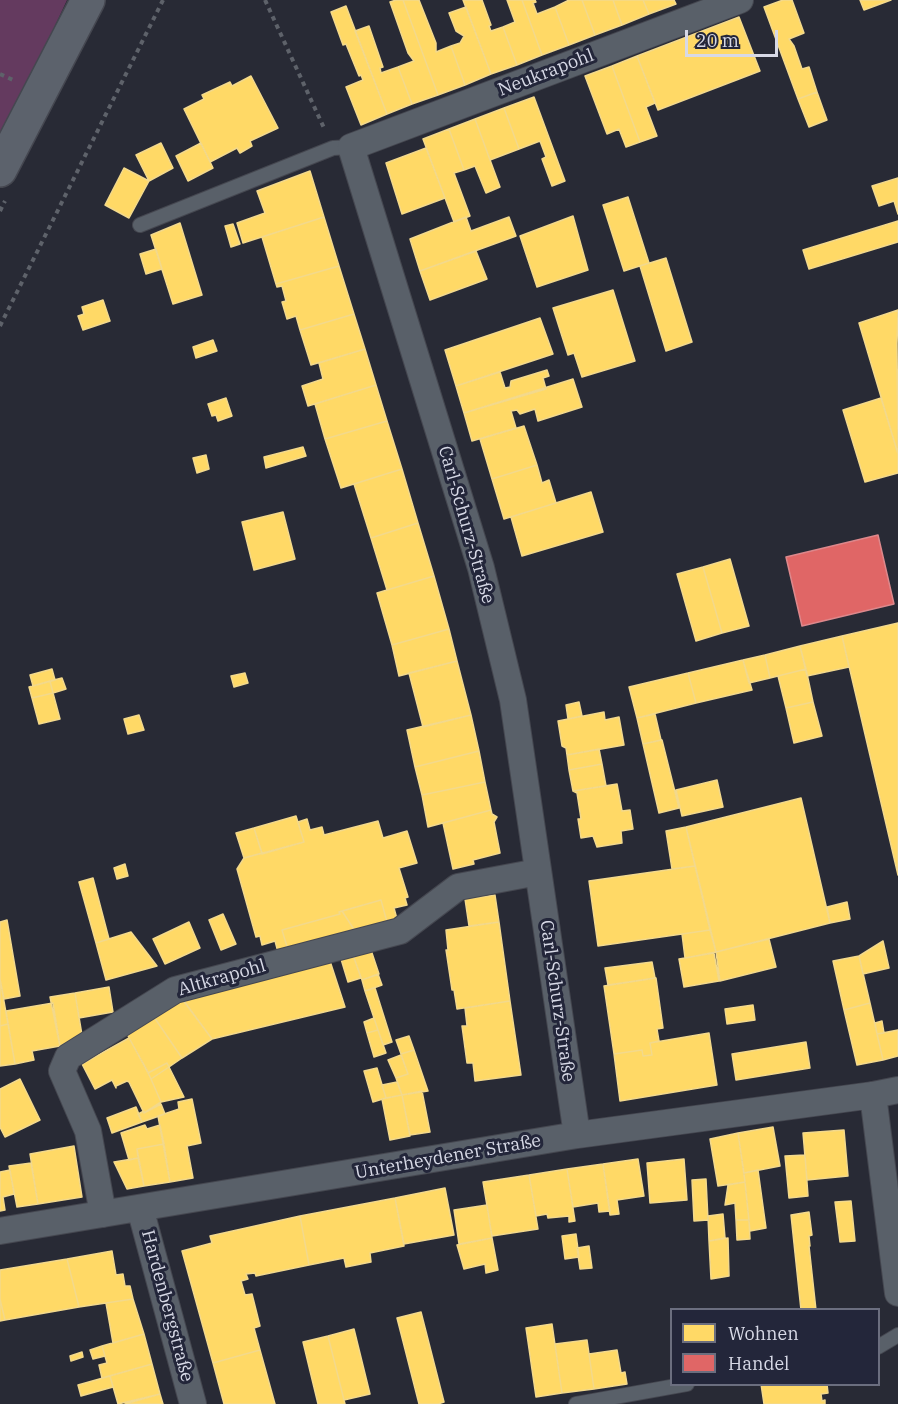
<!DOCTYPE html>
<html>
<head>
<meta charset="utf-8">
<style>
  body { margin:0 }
  #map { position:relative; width:898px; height:1404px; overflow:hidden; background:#282a35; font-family:"IBM Plex Serif",serif }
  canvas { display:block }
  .legend { position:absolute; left:670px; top:1308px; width:210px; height:78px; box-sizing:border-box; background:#23263a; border:2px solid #6b6e7f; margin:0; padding:8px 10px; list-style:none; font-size:18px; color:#d7d9e6 }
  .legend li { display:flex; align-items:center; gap:12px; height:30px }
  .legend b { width:30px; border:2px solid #6b6e7f }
  .scale { position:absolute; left:685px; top:30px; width:93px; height:27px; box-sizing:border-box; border:3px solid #d7d9e6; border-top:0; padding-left:8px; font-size:18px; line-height:21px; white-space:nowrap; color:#d7d9e6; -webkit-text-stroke:4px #23263a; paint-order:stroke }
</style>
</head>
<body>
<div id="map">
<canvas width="898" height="1404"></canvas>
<ul class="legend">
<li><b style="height:16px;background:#ffd966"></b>Wohnen</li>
<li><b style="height:16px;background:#e06666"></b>Handel</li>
</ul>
<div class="scale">20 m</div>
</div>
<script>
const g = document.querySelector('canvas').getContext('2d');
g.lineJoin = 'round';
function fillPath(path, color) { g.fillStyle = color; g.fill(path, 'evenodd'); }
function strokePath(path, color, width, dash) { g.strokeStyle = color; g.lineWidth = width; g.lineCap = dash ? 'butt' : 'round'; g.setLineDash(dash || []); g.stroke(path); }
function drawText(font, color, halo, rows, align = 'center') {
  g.font = font + ' "IBM Plex Serif",serif'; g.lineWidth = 6; g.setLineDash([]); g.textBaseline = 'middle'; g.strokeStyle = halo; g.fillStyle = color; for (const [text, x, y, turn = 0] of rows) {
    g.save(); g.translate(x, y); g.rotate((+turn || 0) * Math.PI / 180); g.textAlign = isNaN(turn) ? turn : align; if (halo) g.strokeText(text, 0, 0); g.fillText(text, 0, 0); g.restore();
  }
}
fillPath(new Path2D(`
  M0 0H67L0 144Z`), '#643a5f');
const homes = new Path2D(`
  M396 0H403L438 95 412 104 398 67 414 61 408 53 390 2Z
  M403 0H419L436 43V52L451 46 465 85 438 95Z
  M463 0H482L491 25 489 26 491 31 503 27 517 65 491 74Z
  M507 0H522L542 55 517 65 503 27 515 22Z
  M522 0H535L536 2 533 3 537 14 555 7 569 45 542 55Z
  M569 0H582L595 35 569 45 555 7Z
  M582 0H613L622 25 595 35Z
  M613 0H643L649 14 622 25Z
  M643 0H674L676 4 649 14Z
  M783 0H792L804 33 789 39 794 46 802 69 809 67 817 92 798 99 764 7Z
  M860 0H891L864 10Z
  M346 6 387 114 361 125 346 87 363 80 361 75 359 76 346 44 343 45 331 12Z
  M466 7 491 74 465 85 451 46 460 43 464 36 456 31 449 13Z
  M739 17 760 71 658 110 637 56Z
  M369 26 383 67 380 68 381 73 398 67 412 104 387 114 355 31Z
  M637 56 655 103 646 107 657 136 640 142 612 66Z
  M612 66 640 142 626 147 619 129 607 134 585 76Z
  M251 76 278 128 250 141 252 146 240 153 237 148 210 162 184 109 204 99 202 95 230 82 232 86Z
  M817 92 827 120 809 127 798 99Z
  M534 97 565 181 552 186 542 159 546 157 540 141 519 149 504 108Z
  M504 108 519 149 490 160 475 119Z
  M475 119 500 187 486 193 475 166 464 170 449 129Z
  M449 129 464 170 454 173 470 216 454 222 423 139Z
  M161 143 173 168 149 181 136 155Z
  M201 143 213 168 188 181 176 156Z
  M426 148 445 198 402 214 386 163Z
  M124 168 149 181 129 218 105 205Z
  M310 171 324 217 243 243 237 223 265 213 257 191Z
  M898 178V214L894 201 879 206 872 186Z
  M628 197 649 263 624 271 603 205Z
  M573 216 588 270 537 287 520 236Z
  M324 217 339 266 276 284 262 237Z
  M466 217 471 231 509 217 516 236 420 271 410 239Z
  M898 221V242L809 269 803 250Z
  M180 223 202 295 173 304 151 235Z
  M233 224 240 244 231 247 225 226Z
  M156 249 162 269 146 274 140 254Z
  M476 251 487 279 430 300 420 271Z
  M666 258 692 342 666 351 640 266Z
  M339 266 354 314 300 330 296 316 287 319 282 302 286 301 282 286 277 287 276 284Z
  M613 290 635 361 582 377 574 353 568 355 553 308Z
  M103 300 110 321 83 330 78 316 84 314 82 307Z
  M898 310 897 344 898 454 859 323Z
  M354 314 365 349 311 365 300 330Z
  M540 318 553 354 456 386 445 350Z
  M213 340 217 351 196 358 193 347Z
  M365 349 376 385 308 406 302 386 323 379 319 363Z
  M547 370 549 376 543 378 546 389 464 413 456 386 500 372 505 388 510 387 511 381Z
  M573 379 582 407 538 421 535 409 520 414 517 410 511 411 516 428 472 441 464 413Z
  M376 385 387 421 325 439 315 404Z
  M226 398 232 416 218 421 216 415 212 416 208 404Z
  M881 398 898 454V473L865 482 843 410Z
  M387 421 402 469 341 488 325 439Z
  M524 426 537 465 492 479 480 439Z
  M303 447 306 456 266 468 264 457Z
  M206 455 209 469 197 473 193 458Z
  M537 465 542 483 549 480 556 503 504 519 492 479Z
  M402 469 418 523 371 538 354 484Z
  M591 492 603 532 522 556 511 517Z
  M283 512 295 559 254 570 242 522Z
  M418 523 434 576 387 590 371 538Z
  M730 559 749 626 722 633 703 567Z
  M703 567 722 633 696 641 677 574Z
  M434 576 449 629 392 645 377 593Z
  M898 623V875L842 636Z
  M449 629 457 661 399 676 392 645Z
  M842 636 849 667 807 676 800 646Z
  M800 646 806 669 770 678 765 655Z
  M765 655 770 678 749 683 743 660Z
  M743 660 752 690 696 703 688 673Z
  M457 661 471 715 423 727 409 673Z
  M52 669 55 680 33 686 30 675Z
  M806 669 813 702 786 708 778 676Z
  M245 673 248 683 234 687 231 676Z
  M688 673 696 703 637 718 629 687Z
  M62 678 66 689 53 693 50 681Z
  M50 681 53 693 32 698 29 687Z
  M53 693 60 719 39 724 32 698Z
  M579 702 582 716 568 719 566 705Z
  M813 702 822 736 794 743 786 708Z
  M604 712 605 720 619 717 624 745 567 755 566 748 562 746 558 721Z
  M655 714 661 740 643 744 637 718Z
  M139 715 144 730 128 734 124 719Z
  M471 715 479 751 415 767 407 730Z
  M662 740 679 808 659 813 643 744Z
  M599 749 602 764 569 770 567 755Z
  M479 751 485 782 422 795 415 767Z
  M602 764 606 786 573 791 569 770Z
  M717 780 723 807 682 816 676 790Z
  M485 782 491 810 428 827 422 795Z
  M617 784 622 811 630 810 633 829 621 831 622 843 597 847 593 836 581 838 578 819H581L577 793 573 791Z
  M801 798 830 923 716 952 686 827Z
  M491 810 492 814 497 817 494 822 500 853 473 860 474 864 453 869 443 823Z
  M296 816 304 842 262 854 254 828Z
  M307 819 310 830 322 827 324 835 378 821 383 838 407 831 417 863 399 868 408 897 405 898 407 905 394 908 397 919 387 922 381 900 339 912 340 914 282 930 288 950 278 952 275 941 262 945 260 936 256 937 237 869 244 858 304 842 298 822Z
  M686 827 695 866 672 869 666 831Z
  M254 828 262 853 244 858 236 833Z
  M125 864 128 876 117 879 114 868Z
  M695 866 710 930 598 946 589 881Z
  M93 878 109 939 96 943 79 882Z
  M495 895 499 922 469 926 465 899Z
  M381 900 387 922 355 931 342 911Z
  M847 902 850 919 830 923 827 907Z
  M342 911 355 931 288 950 282 930 340 914 339 912Z
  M223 914 236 944 221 950 209 920Z
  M7 920 20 996 4 999 0 979V922Z
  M189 922 200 948 165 964 153 939Z
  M499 922 510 1001 457 1009 454 990H452L446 950H448L446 930Z
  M710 930 716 952 685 958 682 934Z
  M131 932 157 966 106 980 96 943Z
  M769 939 776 967 720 981 716 952Z
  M883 941 889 968 863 974 859 956Z
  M371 950 379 974 362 980 353 955Z
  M714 953 719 981 684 987 679 959Z
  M353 955 361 978 348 982 341 959Z
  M859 956 870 1003 844 1010 833 961Z
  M330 961 345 1007 212 1039 184 1001Z
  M652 962 655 978 608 985 605 968Z
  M378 974 382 985 365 991 362 980Z
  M656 978 663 1028 657 1029 659 1041 650 1043 652 1055 643 1056 642 1050 614 1054 604 986Z
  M0 979 8 1024 0 1026Z
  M109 987 113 1012 79 1018 75 993Z
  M375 988 392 1042 383 1045 365 991Z
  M75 993 82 1035 60 1046 50 997Z
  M182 999 212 1039 182 1058 154 1017Z
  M510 1001 521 1075 475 1081 473 1063H467L462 1026H467L465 1008Z
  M53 1003 60 1046 32 1051 34 1060 15 1064 6 1011Z
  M870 1003 883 1060 857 1065 844 1010Z
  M753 1005 755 1020 727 1024 725 1009Z
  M154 1017 182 1058 169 1067 167 1063 148 1073 127 1034Z
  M374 1018 378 1030 367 1033 364 1022Z
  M882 1021 884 1033 877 1034 875 1023Z
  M8 1024 15 1064 0 1066V1026Z
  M378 1030 386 1053 374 1057 367 1033Z
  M898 1030V1056L883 1060 877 1034Z
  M709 1033 717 1085 620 1101 614 1054 642 1050 643 1056 652 1055 650 1043Z
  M409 1036 414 1050 401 1054 396 1040Z
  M129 1038 147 1070 161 1102 144 1113 129 1082 127 1081 116 1086V1088L112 1080 95 1089 82 1064Z
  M806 1042 810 1068 736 1080 732 1054Z
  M414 1050 428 1091 402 1095 396 1078 408 1074 401 1054Z
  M401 1055 408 1074 396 1078 388 1060Z
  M167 1063 169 1067 151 1079 148 1073Z
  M169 1067 184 1097 161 1102 151 1079Z
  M377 1068 386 1098 373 1102 364 1071Z
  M20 1079 40 1120 5 1137 0 1127V1089Z
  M397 1082 402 1095 386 1098 382 1085Z
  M422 1091 430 1132 410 1135 402 1095Z
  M402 1095 410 1136 390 1140 382 1099Z
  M192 1099 201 1143 187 1146 193 1178 170 1182 158 1116 179 1109 178 1102Z
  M161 1104 165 1114 142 1122 138 1114 144 1111V1113Z
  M136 1107 142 1122 112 1133 107 1118Z
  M145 1125 147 1129 160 1125 164 1144 137 1149 138 1158 129 1160 121 1133Z
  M773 1127 780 1166 744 1173 738 1133Z
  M844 1130 848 1176 807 1180 803 1133Z
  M738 1133 745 1182 718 1186 710 1139Z
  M164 1144 170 1182 144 1186 137 1149Z
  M74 1146 82 1197 38 1204 30 1154Z
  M805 1155 808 1196 789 1198 785 1156Z
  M138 1158 144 1186 127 1189 114 1162Z
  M638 1159 644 1196 617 1200 619 1214 610 1215 603 1164Z
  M684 1159 687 1200 650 1203 647 1163Z
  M31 1163 38 1204 17 1207 9 1166Z
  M603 1164 610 1211 599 1212 598 1203 573 1207 567 1169Z
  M567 1169 575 1221 569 1222V1216L548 1218 547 1214 536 1216 529 1175Z
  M10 1170 14 1194 3 1197 5 1210 0 1211V1172Z
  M758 1170 766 1228 750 1231 744 1173Z
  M529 1175 538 1229 492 1236 483 1182Z
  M706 1179 708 1220 694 1221 692 1180Z
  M745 1182 749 1220H736L735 1203 725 1205 728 1185Z
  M445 1188 454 1235 404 1244 395 1198Z
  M395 1198 404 1246 370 1253 371 1262 346 1267 344 1258 309 1265 300 1216Z
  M851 1201 855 1241 840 1242 835 1202Z
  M487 1205 492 1238 459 1244 454 1210Z
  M809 1212 812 1235 809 1236 810 1246H809L816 1310H801L791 1215Z
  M723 1214 725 1238 709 1241 708 1216Z
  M300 1216 309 1265 256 1276 255 1273 246 1274 248 1279 241 1281 245 1295 252 1294 260 1326 254 1328 260 1350 213 1363 182 1251 212 1243 210 1236Z
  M736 1220H749L750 1239 737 1240Z
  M576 1234 579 1257 565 1259 562 1236Z
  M492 1238 498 1270 486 1273 485 1264 464 1269 457 1245Z
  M728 1238 729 1276 711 1279 709 1241Z
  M589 1246 592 1268 580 1269 577 1248Z
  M112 1251 116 1275 123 1274 125 1286H130L133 1299 79 1307 67 1259Z
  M67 1259 79 1307 5 1320 0 1299V1270Z
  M0 1299 5 1320 0 1321Z
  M133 1299 144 1334 113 1343 106 1303Z
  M421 1312 444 1402 438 1404H419L397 1318Z
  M552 1324 562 1393 536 1397 526 1328Z
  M354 1329 370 1394 344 1400 328 1336Z
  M144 1334 152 1364 102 1378 99 1365 107 1363 102 1346Z
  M328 1336 345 1404H318L303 1342Z
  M587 1340 594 1389 562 1393 555 1344Z
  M102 1346 105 1356 93 1359 90 1350Z
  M260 1350 275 1404H224L213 1363Z
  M617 1350 621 1373 625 1372 627 1384 594 1389 589 1354Z
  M82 1352 83 1357 71 1361 70 1356Z
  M152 1364 160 1394 118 1404 110 1376Z
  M110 1376 113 1387 81 1396 78 1385Z
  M761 1384H827L828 1393 821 1394 822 1401 825 1400V1404H764Z
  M160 1394 163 1404H125Z`);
fillPath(homes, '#ffd966');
strokePath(homes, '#f3d98c', 1.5);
const shops = new Path2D(`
  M878 535 894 604 802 626 786 557Z`);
fillPath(shops, '#e06666');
strokePath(shops, '#dd888c', 1.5);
const lane = new Path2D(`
  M140 225 333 148 351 147
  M878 1347 898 1335
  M576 1404 687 1384`);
const street = new Path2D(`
  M873 1095 898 1293
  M577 1135 513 700 481 568 351 147 740 0
  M140 1208 193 1404
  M103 1214 88 1131 62 1071 68 1057 175 990 400 931 458 887 538 872
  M0 1231 577 1135 873 1095 898 1090`);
const secondary = new Path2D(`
  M0 170 88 0`);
strokePath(lane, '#454750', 16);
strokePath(street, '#454750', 28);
strokePath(secondary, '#454750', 36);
strokePath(new Path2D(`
  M265 0 324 128
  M0 74 13 80
  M0 211 5 201
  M0 326 163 0`), '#5e626a', 4, [4.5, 4.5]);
strokePath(lane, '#596069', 14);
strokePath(street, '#596069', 26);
strokePath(secondary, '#5c626c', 33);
drawText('18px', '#d7d9e6', '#23263a', [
  ["Neukrapohl",546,73,-21],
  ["Carl-Schurz-Straße",466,525,74],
  ["Altkrapohl",222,978,-16],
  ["Carl-Schurz-Straße",557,1001,82],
  ["Unterheydener Straße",448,1157,-10],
  ["Hardenbergstraße",167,1306,75]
]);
</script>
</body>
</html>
